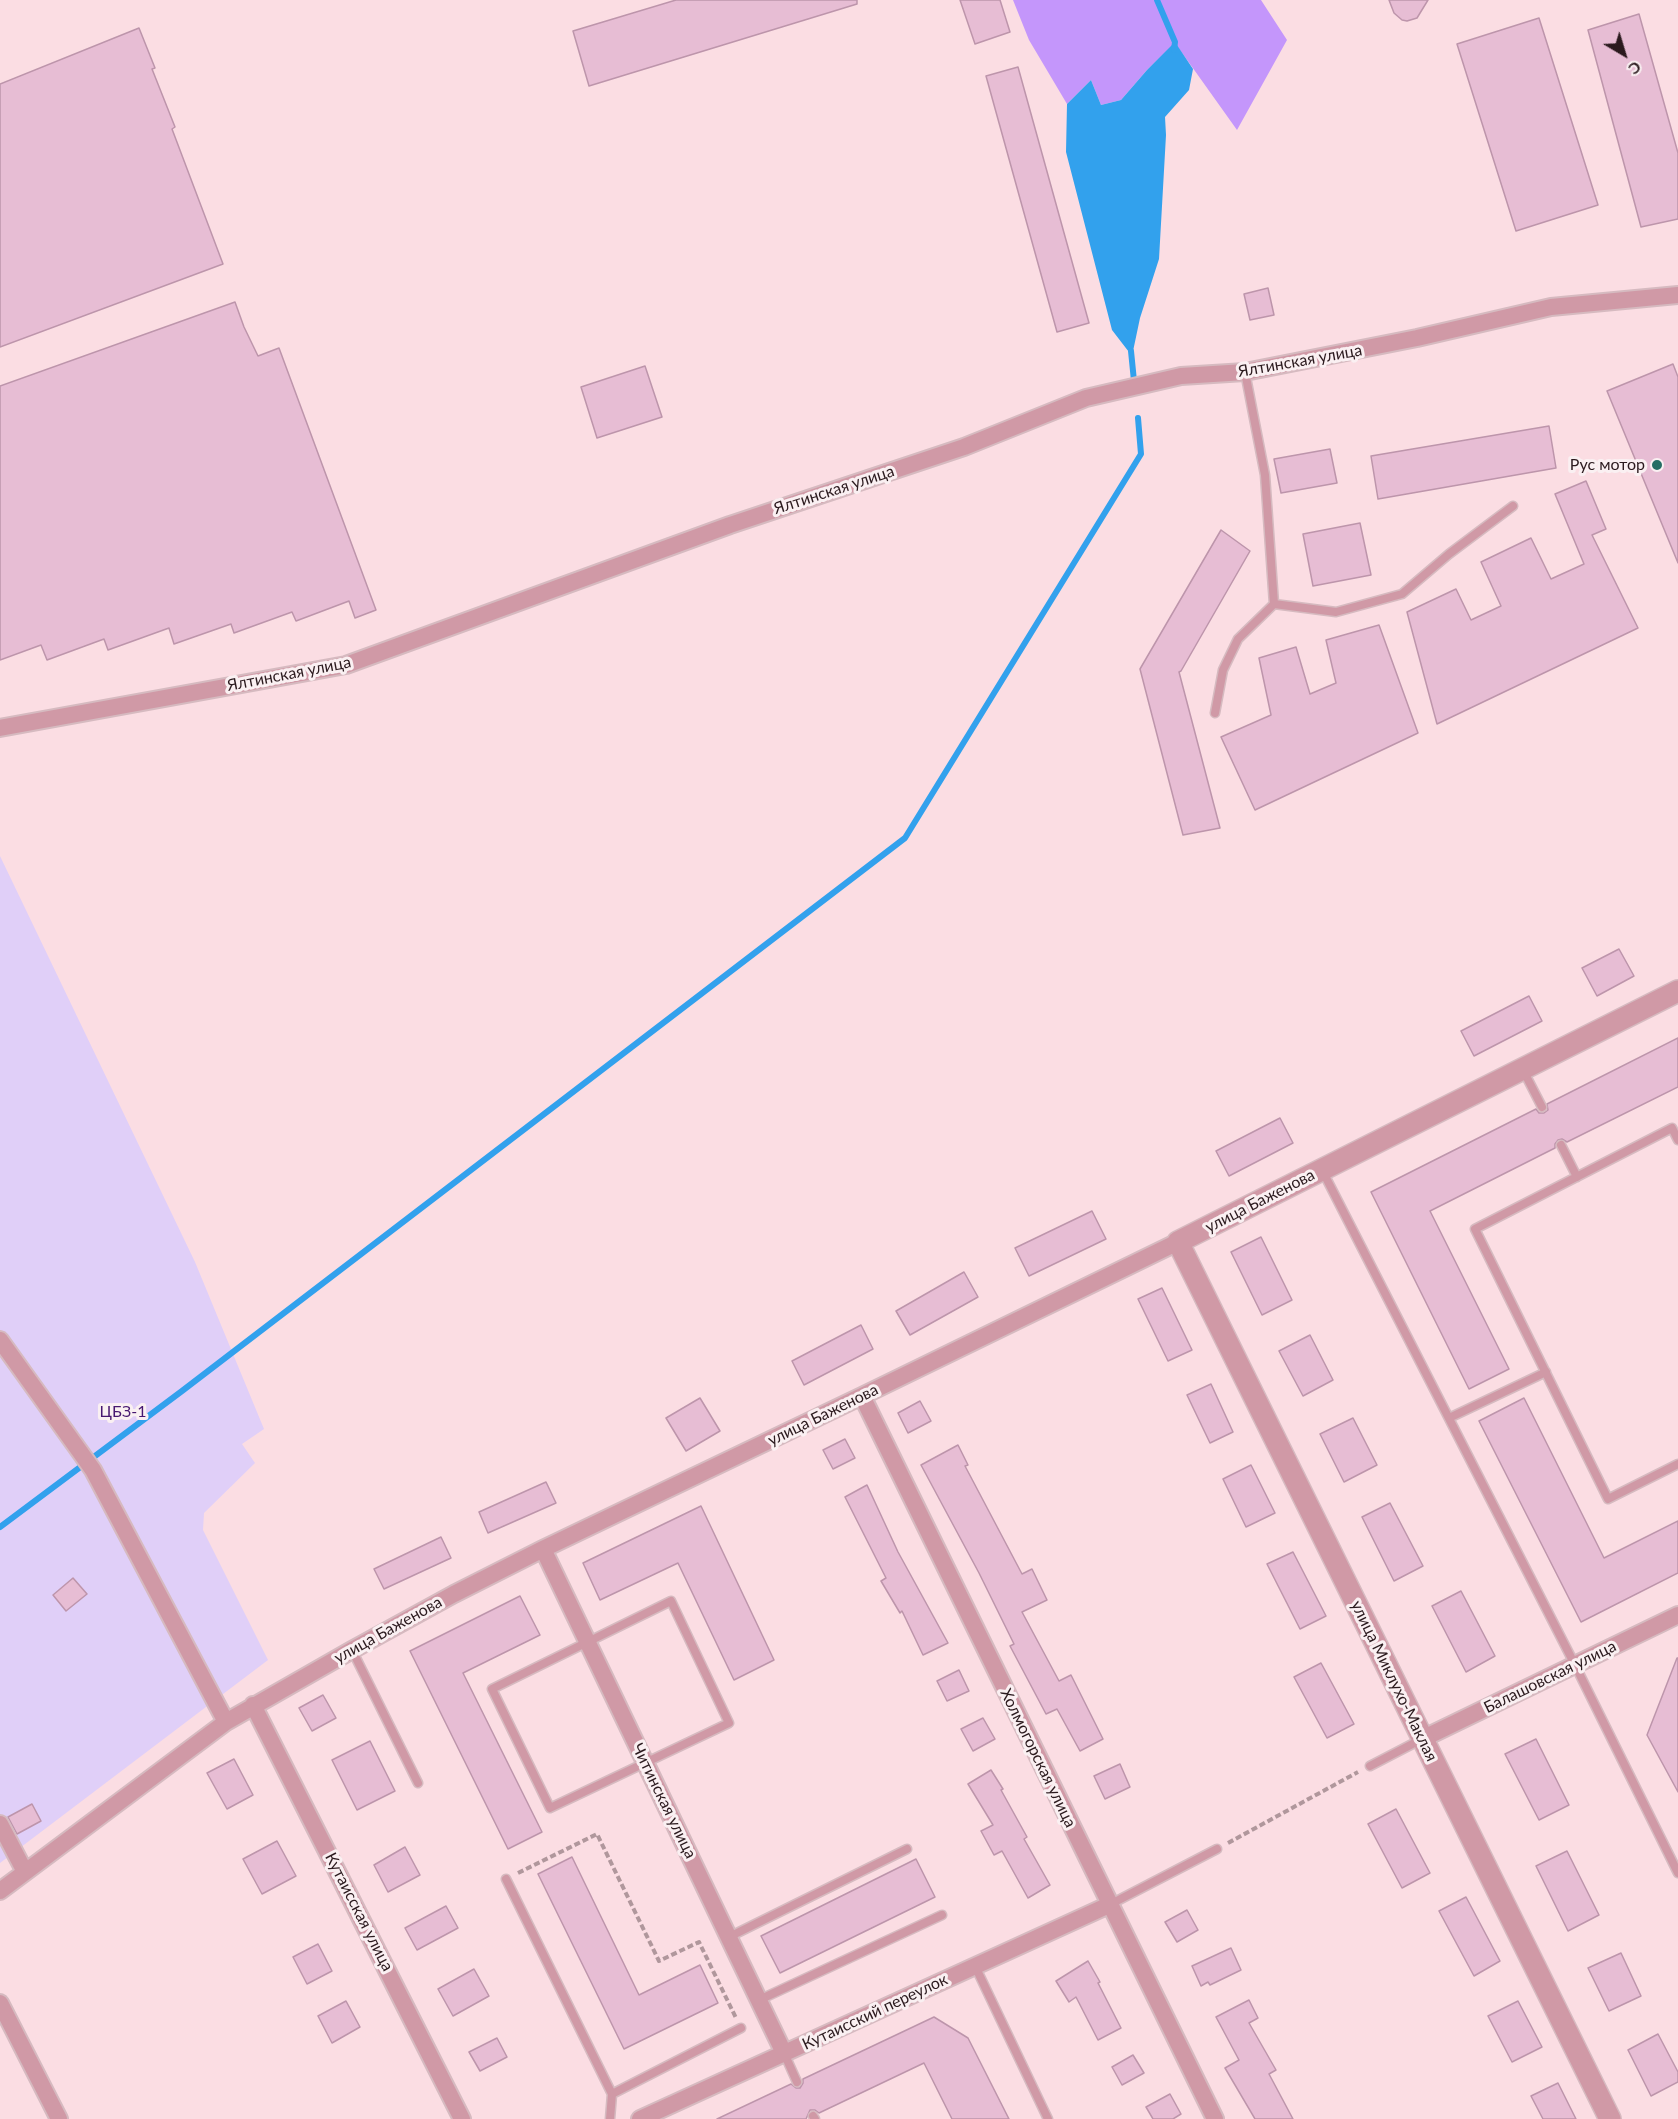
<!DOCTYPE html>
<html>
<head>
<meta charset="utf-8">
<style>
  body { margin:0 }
  #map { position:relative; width:1678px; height:2119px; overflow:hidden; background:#fbdde3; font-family:Lato,sans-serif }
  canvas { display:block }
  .north { position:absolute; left:1594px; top:24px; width:60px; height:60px; -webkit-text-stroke:4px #faf0f2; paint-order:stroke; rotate:142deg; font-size:16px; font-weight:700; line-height:24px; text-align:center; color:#2b1a1e }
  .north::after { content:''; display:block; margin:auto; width:21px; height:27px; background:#2b1a1e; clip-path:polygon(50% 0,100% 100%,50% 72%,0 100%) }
</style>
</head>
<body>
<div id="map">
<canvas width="1678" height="2119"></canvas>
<div class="north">С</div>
</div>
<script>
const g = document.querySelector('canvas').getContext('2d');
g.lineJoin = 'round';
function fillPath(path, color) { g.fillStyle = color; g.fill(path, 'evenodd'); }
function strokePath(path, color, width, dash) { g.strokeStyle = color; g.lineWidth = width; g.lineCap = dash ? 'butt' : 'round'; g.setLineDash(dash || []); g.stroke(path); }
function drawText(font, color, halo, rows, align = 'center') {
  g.font = font + ' Lato,sans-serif'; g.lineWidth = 6; g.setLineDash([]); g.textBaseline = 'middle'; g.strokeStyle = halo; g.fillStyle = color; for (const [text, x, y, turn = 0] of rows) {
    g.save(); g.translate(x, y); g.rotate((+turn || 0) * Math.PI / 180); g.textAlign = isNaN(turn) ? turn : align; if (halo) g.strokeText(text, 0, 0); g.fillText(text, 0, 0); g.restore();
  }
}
fillPath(new Path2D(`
  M0 856 195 1262 264 1429 242 1444 255 1463 204 1513 203 1530 268 1660 0 1863Z`), '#e0cff8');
fillPath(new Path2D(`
  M1013 0H1261L1287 40 1237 130 1175 43 1147 70 1121 100 1101 105 1091 80 1067 104 1029 40Z`), '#c496fb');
fillPath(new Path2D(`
  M1175 42 1193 69 1189 90 1165 117 1166 135 1159 259 1140 318 1132 356 1112 330 1066 152 1067 104 1091 80 1101 105 1121 100 1147 70Z`), '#32a1ed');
strokePath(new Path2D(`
  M1157 0 1175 42 1174 50
  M1131 351 1134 381
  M0 1527 182 1391 905 838 1141 454 1138 418`), '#32a1ed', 6);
const building = new Path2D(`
  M676 0H857V4L589 86 573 31Z
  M960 0H1000L1010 32 975 44Z
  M1389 0H1428L1417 18 1407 21 1402 20 1394 13Z
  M1639 14 1678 153V219L1641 227 1588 30Z
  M1539 18 1598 205 1516 231 1457 44Z
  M139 28 155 68 152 69 175 127 172 129 223 264 0 347V84Z
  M1018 67 1089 323 1057 332 986 76Z
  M1268 288 1274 315 1250 320 1244 294Z
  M235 302 244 327 258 356 279 348 376 610 355 618 349 601 296 621 292 612 234 633 231 624 174 644 169 628 108 650 104 639 47 660 41 645 0 660V386Z
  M1673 364 1678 377V563L1607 391Z
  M645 366 662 417 597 438 581 387Z
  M1549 426 1556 468 1378 499 1371 456Z
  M1330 449 1337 483 1281 493 1274 459Z
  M1586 481 1606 529 1592 535 1638 628 1437 724 1407 612 1456 589 1471 620 1501 606 1481 562 1531 538 1551 579 1584 564 1555 494Z
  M1360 523 1371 575 1313 586 1303 534Z
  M1221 530 1250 551 1181 671 1179 672 1220 828 1183 835 1140 669Z
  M1379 625 1418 733 1255 810 1221 737 1271 715 1259 658 1296 647 1310 694 1336 683 1326 640Z
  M1619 949 1634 976 1597 996 1582 968Z
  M1529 996 1542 1021 1474 1056 1461 1031Z
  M1678 1038V1087L1567 1142 1562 1139 1558 1140 1555 1144V1148L1430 1211 1509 1369 1469 1389 1371 1192 1536 1109 1539 1113H1544L1548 1110 1547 1104Z
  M1280 1118 1293 1143 1229 1176 1216 1151Z
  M1092 1211 1106 1239 1029 1276 1015 1248Z
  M1261 1237 1292 1300 1262 1315 1231 1252Z
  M964 1272 978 1297 910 1335 896 1311Z
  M1162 1288 1192 1350 1168 1361 1138 1299Z
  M861 1325 873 1349 804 1385 792 1361Z
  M1310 1335 1333 1380 1303 1396 1279 1351Z
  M1211 1384 1233 1432 1210 1443 1187 1395Z
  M700 1398 720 1431 686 1451 666 1418Z
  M1524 1398 1604 1558 1678 1521V1573L1581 1622 1479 1421Z
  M920 1401 931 1421 908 1433 898 1413Z
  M1353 1418 1377 1465 1344 1482 1320 1434Z
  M845 1439 855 1458 833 1469 823 1450Z
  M958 1445 968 1465 965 1466 1022 1574 1032 1569 1047 1600 1022 1612 1059 1681 1071 1675 1103 1739 1080 1751 1057 1709 1046 1714 1010 1646 1014 1644 979 1573 921 1465Z
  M1251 1465 1275 1513 1246 1527 1223 1479Z
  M546 1482 556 1503 488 1533 479 1512Z
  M867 1485 898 1552 948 1643 923 1655 902 1611 900 1613 881 1581 886 1578 845 1497Z
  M1390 1503 1423 1566 1394 1581 1362 1517Z
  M701 1506 774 1660 734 1680 678 1563 600 1600 583 1563Z
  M441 1537 451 1558 384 1589 374 1569Z
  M1293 1552 1326 1616 1300 1629 1267 1564Z
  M73 1578 87 1594 66 1611 53 1595Z
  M1461 1591 1495 1656 1466 1672 1432 1606Z
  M520 1596 540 1635 463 1673 542 1832 508 1849 410 1651Z
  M1677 1658H1678V1792L1647 1735Z
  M1321 1663 1354 1724 1327 1738 1294 1677Z
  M959 1670 969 1691 947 1701 937 1681Z
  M323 1695 336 1718 312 1731 299 1708Z
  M983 1718 995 1739 973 1751 961 1729Z
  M1536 1739 1569 1805 1539 1820 1505 1754Z
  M370 1741 395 1791 357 1810 332 1760Z
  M234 1759 253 1795 227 1809 207 1773Z
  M1120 1764 1130 1787 1105 1799 1094 1776Z
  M991 1770 1003 1789 1001 1790 1027 1837 1024 1839 1050 1885 1028 1898 1002 1851 994 1855 981 1831 993 1825 968 1784Z
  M32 1804 41 1821 17 1834 8 1817Z
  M1396 1809 1430 1873 1402 1888 1368 1824Z
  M277 1841 296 1876 262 1894 243 1859Z
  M405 1847 420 1875 388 1892 374 1865Z
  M1567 1851 1599 1915 1568 1931 1536 1866Z
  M572 1857 639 1995 700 1965 718 2003 624 2049 538 1874Z
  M916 1859 935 1897 780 1973 761 1936Z
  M1466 1897 1500 1961 1474 1976 1439 1911Z
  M446 1906 458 1928 417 1950 405 1928Z
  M1187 1910 1198 1930 1177 1942 1165 1922Z
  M318 1944 332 1971 307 1984 293 1957Z
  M1231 1948 1241 1970 1210 1985 1208 1982 1201 1986 1192 1966Z
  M1621 1953 1641 1996 1609 2011 1588 1968Z
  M1088 1961 1100 1982 1098 1983 1121 2028 1098 2040 1076 1997 1069 2002 1056 1981Z
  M474 1969 489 1996 453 2016 438 1989Z
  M1249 2000 1258 2018 1249 2023 1276 2070 1269 2074 1293 2119H1255L1225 2068 1239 2060 1216 2017Z
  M346 2001 360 2027 332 2043 318 2016Z
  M1518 2001 1542 2047 1512 2062 1488 2016Z
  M934 2017 968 2038 1009 2119H952L924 2063 819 2113 815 2110H810L806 2119H717L791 2084 796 2088H800L803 2083V2079Z
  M1658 2034 1678 2072V2082L1651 2096 1628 2050Z
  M497 2038 507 2057 480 2071 469 2052Z
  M1133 2055 1144 2073 1122 2085 1112 2067Z
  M1558 2083 1576 2119H1543L1531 2096Z
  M1170 2094 1181 2114 1173 2119H1153L1146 2107Z`);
fillPath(building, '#e7bdd4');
strokePath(building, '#bd95ab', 1.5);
const service = new Path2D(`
  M1245 372 1265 475 1274 604 1336 612 1402 594 1449 554 1513 506
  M1215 713 1223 670 1238 639 1274 604
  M1523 1070 1542 1107
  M1678 1140 1672 1128 1475 1229 1608 1499 1678 1464
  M1561 1145 1577 1177
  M1322 1170 1575 1665 1678 1873
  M1449 1418 1546 1372
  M671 1601 729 1723 550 1808 492 1689Z
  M352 1650 418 1783
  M1370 1766 1422 1739
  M506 1879 612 2094 610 2119
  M1109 1905 1217 1849
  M729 1937 907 1849
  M975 1966 1048 2119
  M759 2000 942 1915
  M784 2053 797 2082
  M612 2094 741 2028
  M813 2116 815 2119`);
const minor = new Path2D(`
  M0 728 346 665 730 525 964 447 1086 398 1181 376 1245 372 1417 338 1551 307 1678 295
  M0 1340 93 1470 226 1722
  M862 1396 1215 2119
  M543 1549 784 2053
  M253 1705 462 2119
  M1422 1739 1678 1615
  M0 1824 25 1872
  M0 1891 226 1722 352 1650 454 1594 543 1549 862 1396 1178 1242
  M0 2003 59 2119
  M640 2119 1109 1905`);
const tertiary = new Path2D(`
  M1610 2119 1178 1242 1678 991`);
strokePath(service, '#d6bac0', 11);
strokePath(minor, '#d6bac0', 20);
strokePath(tertiary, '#d6bac0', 24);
strokePath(new Path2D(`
  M1228 1843 1358 1772
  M518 1873 597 1834 659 1961 699 1942 736 2018`), '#b0979c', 4, [6, 3]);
strokePath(service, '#d099a6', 8);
strokePath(minor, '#d099a6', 16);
strokePath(tertiary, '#d099a6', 21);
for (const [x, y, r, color] of [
  [1657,465,6,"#256e65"]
]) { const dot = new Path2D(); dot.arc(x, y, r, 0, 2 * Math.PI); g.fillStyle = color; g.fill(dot); strokePath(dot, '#faf0f2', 2); }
drawText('16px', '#2b1a1e', '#faf0f2', [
  ["Ялтинская улица",1300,361,-10],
  ["Ялтинская улица",834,490,-18],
  ["Ялтинская улица",289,674,-11],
  ["улица Баженова",1260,1201,-27],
  ["улица Баженова",823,1415,-26],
  ["улица Баженова",388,1630,-29],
  ["Балашовская улица",1550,1677,-26],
  ["улица Миклухо-Маклая",1394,1681,64],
  ["Холмогорская улица",1038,1758,64],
  ["Читинская улица",664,1801,64],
  ["Кутаисская улица",359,1912,63],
  ["Кутаисский переулок",875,2012,-25]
]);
drawText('16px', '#2b1a1e', '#faf0f2', [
  ["Рус мотор",1645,465]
], 'right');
drawText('16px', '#471770', '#faf0f2', [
  ["ЦБЗ-1",123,1412]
]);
</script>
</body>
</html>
